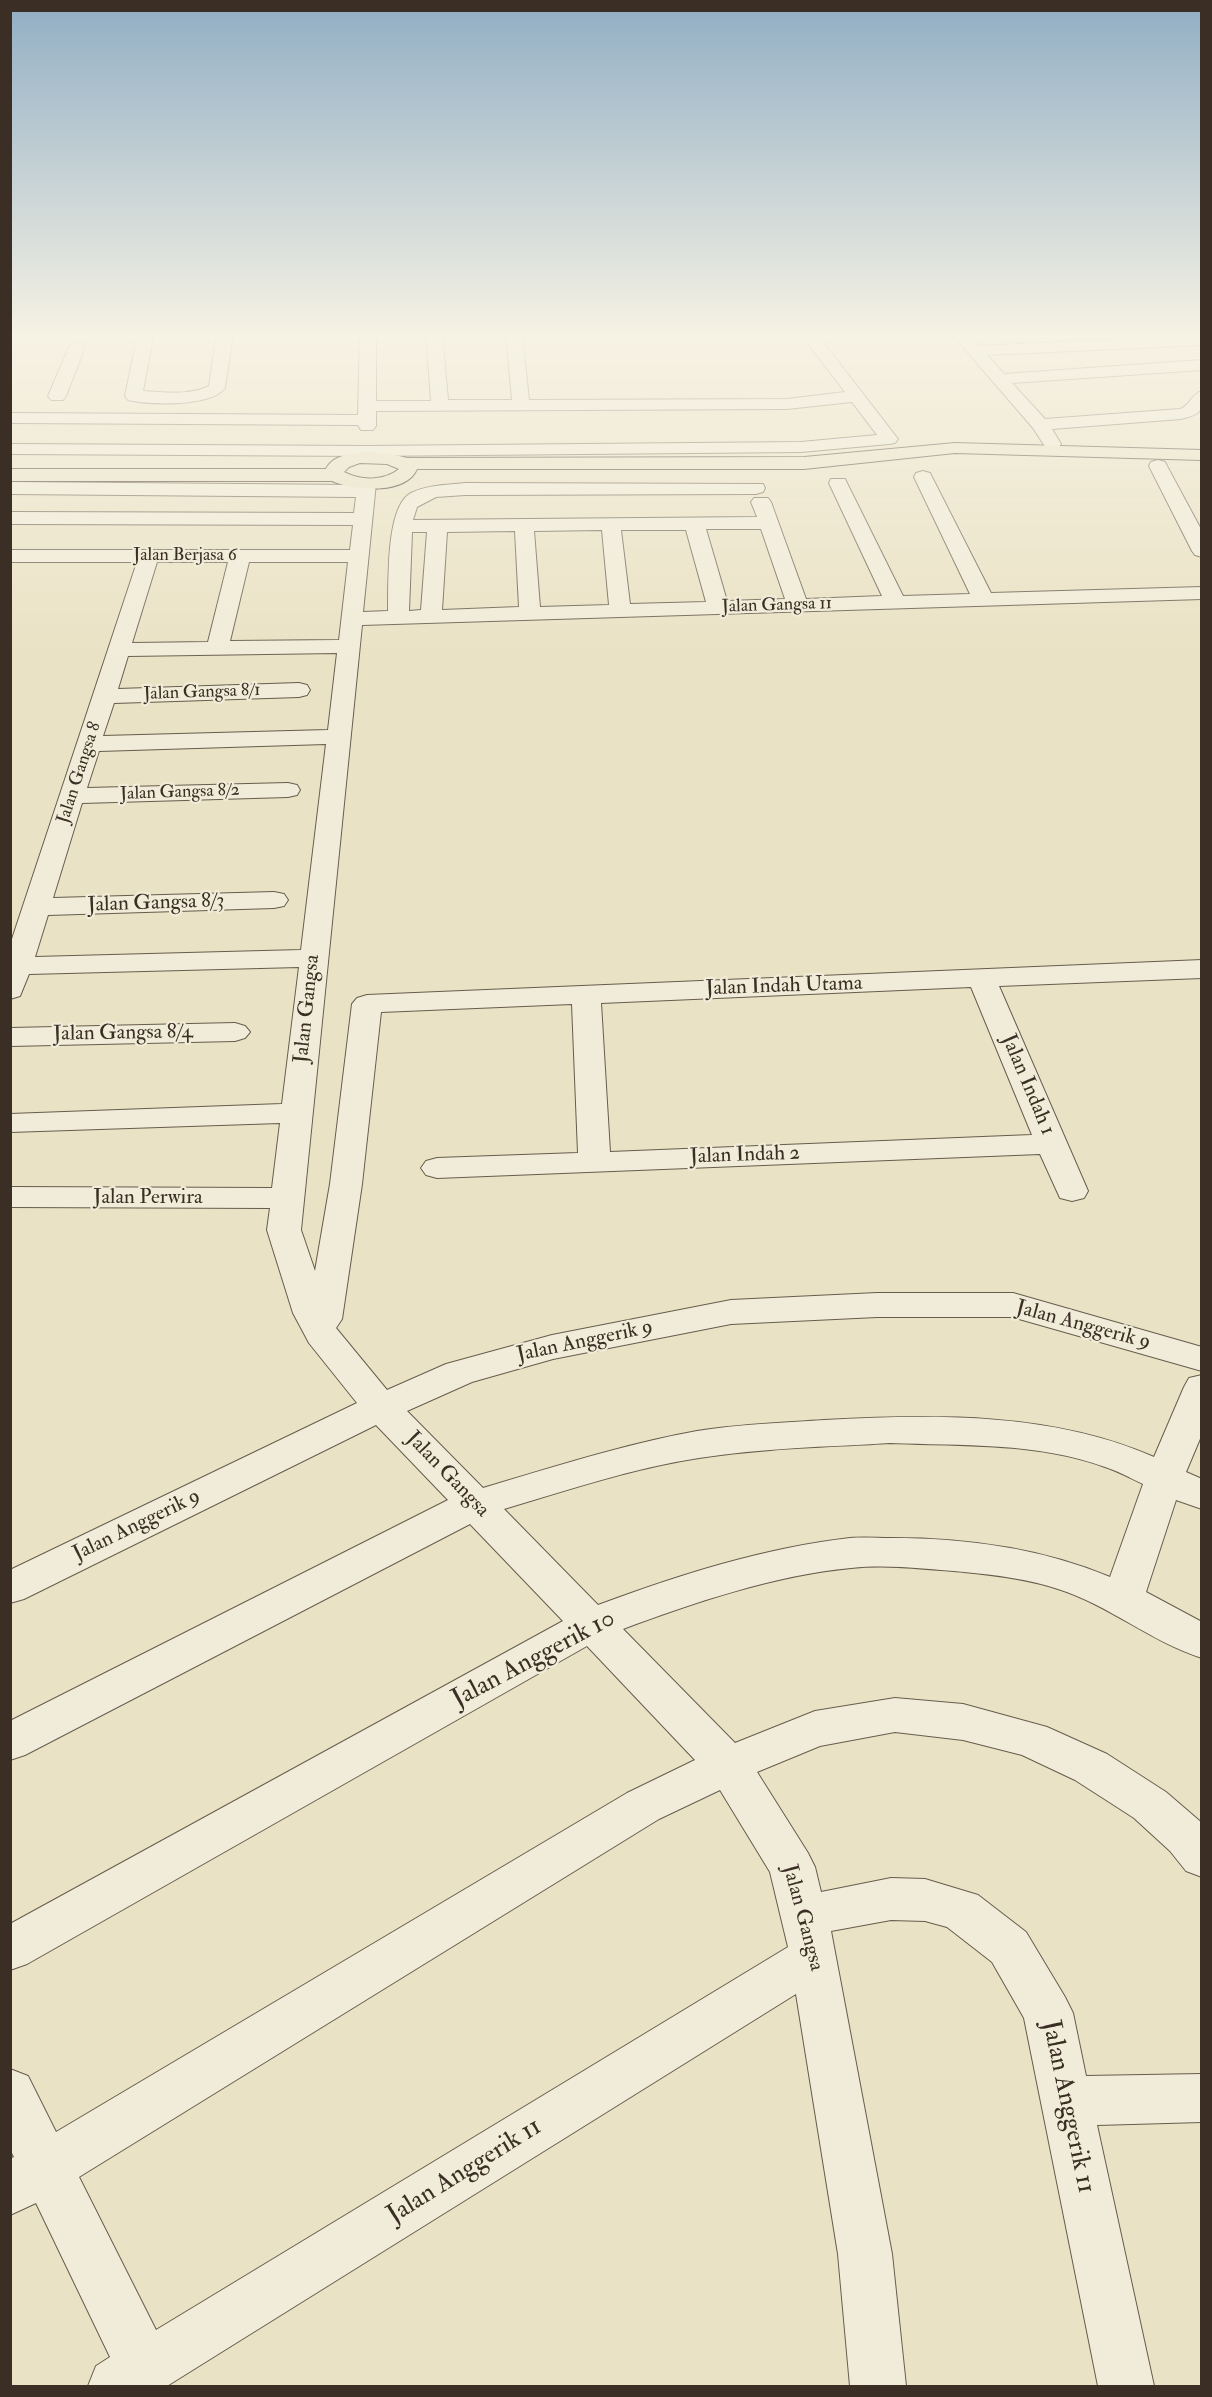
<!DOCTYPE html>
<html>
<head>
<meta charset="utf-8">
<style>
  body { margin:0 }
  #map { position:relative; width:1212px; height:2397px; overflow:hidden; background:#eae2c4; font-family:"IM FELL Double Pica",serif }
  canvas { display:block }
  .frame { position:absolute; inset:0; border:12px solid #3b2f25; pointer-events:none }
</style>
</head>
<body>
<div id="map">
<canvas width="1212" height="2397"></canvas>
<div class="frame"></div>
</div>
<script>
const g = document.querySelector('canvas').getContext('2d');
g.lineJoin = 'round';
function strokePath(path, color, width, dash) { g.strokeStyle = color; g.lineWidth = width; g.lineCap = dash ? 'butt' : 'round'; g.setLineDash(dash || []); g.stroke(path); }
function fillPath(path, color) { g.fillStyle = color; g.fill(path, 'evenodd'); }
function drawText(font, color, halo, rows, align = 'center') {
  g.font = font + ' "IM FELL Double Pica",serif'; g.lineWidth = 4.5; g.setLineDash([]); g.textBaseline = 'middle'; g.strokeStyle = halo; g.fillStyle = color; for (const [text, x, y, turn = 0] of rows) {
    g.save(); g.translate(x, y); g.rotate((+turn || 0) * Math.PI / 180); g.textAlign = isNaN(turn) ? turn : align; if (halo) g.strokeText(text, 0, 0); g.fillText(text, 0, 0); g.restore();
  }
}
const minor = new Path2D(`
  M138 333H154L143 391C165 392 189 396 209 386L217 333H233L225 388C211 407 150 405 128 400L125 396Z
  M360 333H376V401H431L426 333H442L448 400H512L506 333H522L529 400 787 399 845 392 800 333H816L898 439 895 443 889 444 801 452 367 456 10 454V444L367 446 801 442 877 435 852 402 787 409 376 411V426L373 430H361L358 425 10 423V413L358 415Z
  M951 333H968L979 346 1202 335V345L987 355 1004 374 1202 360V370L1012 383 1045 419 1180 409C1190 406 1191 394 1202 391 1202 412 1202 414 1181 419L1052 429 1061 444 1058 448H1046L1033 428Z
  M77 342 85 347 66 396 63 400H51L48 396 69 347Z
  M1158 460 1165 462 1167 466 1202 531V557L1195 555 1192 551 1149 466 1151 462Z
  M923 471 930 473 932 477 991 593 1202 587V599L362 625 301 1230 315 1271 330 1184 352 1004 357 998 367 995 1202 960V978L999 986 1088 1191 1084 1198 1072 1201 1060 1198 1040 1154 437 1178 426 1175 421 1168 426 1161 437 1158 578 1153 572 1004 381 1012 362 1184 342 1319 336 1328 387 1390 446 1364 552 1335 731 1300 877 1293H1013L1202 1347V1371L1012 1317H877L731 1324 553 1359 472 1382 407 1411 483 1488C553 1467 625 1444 697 1431 739 1424 781 1423 824 1420 933 1414 1052 1412 1154 1457L1184 1387 1189 1378 1202 1375V1434L1186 1472 1202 1479V1509L1176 1500 1146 1592 1202 1622V1658C1151 1642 1109 1605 1058 1589 1028 1579 996 1575 964 1572 927 1569 888 1564 851 1568 775 1575 693 1603 623 1629L735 1743 815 1711 895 1698 963 1704 1047 1727 1107 1754 1166 1792 1202 1823V1877L1186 1871 1170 1851 1134 1818 1075 1780 1022 1755 963 1740 895 1732 820 1746 757 1772 808 1853 815 1867 821 1892 891 1878 925 1879 978 1895 1026 1932 1065 1997 1073 2013 1086 2076 1202 2074V2122L1097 2125 1154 2386H1098L1024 2018 992 1962 947 1927 925 1921 891 1920 831 1931 892 2254 906 2386H850L838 2254 796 1994 167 2386H88L96 2366 110 2357 36 2203 10 2215V2159L14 2157 10 2149V2069L28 2076 56 2132 627 1793 695 1760 587 1646 27 1964 10 1970V1924L563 1621 470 1524 25 1755 10 1760V1721L448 1500 376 1425 24 1599 10 1603V1570L357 1403 309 1343 293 1313 267 1230 270 1208 10 1207V1187L272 1188 280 1123 10 1132V1114L282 1104 299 967 29 974 20 996 10 999V945L137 562H10V550H350L353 525 10 524V512L354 513 356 497 10 494V482L357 485 360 479H374L376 483 363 612 388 611C389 584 385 507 411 493 427 485 447 485 465 483L763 484 765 488 763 492 756 494 465 495 436 497 417 507 413 520 757 517 751 502 754 498H768L771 502 806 599 882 596 829 483 831 479H845L847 483 903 596 970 594 914 477 916 473ZM706 529H761L785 599 727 601ZM602 530 609 605 540 607 534 531ZM621 530H686L706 602 630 604ZM515 531 519 607 442 610 447 532ZM412 532H427L421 610 409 611ZM157 562H228L208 642 132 643ZM249 562H348L339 640 230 641ZM337 653 328 730 103 736 114 703 299 697 307 695 310 690 307 685 299 683 118 689 128 656ZM326 744 301 950 35 957 48 915 274 908 284 906 288 900 284 894 274 892 53 898 82 803 288 797 297 795 300 790 297 785 288 783 87 788 99 751ZM971 987 1032 1135 610 1152 601 1003ZM890 1443C961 1446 1037 1442 1105 1467 1118 1471 1130 1478 1143 1484L1110 1577C1041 1548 966 1538 891 1538 878 1538 863 1537 850 1538 763 1548 679 1575 598 1605L504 1509C568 1490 633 1468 699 1458 762 1448 826 1447 890 1443ZM720 1790 770 1872 788 1947 156 2330 79 2177 659 1819Z
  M235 1023 245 1026 250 1032 245 1038 235 1041 10 1046V1028Z`);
const major = new Path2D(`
  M955 443 1202 450V460L955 453 804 469H417C406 495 353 491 332 481H10V469H326C337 446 387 451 407 458L804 457ZM360 463 387 464 399 469C384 481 361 481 344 472L349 467Z`);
strokePath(minor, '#675c4d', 2);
strokePath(major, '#3b2f25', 2);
fillPath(minor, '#f1ecd9');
fillPath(major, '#eae2c4');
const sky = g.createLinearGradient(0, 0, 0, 669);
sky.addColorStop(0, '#91aec4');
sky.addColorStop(0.5, '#f6f2e4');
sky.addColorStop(1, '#f6f2e400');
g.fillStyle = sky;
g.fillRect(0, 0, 1212, 669);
drawText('18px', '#3b2f25', '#f1ecd9', [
  ["Jalan Berjasa 6",185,556],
  ["Jalan Gangsa 11",777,606,-2],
  ["Jalan Gangsa 8/1",202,693,-2],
  ["Jalan Gangsa 8",80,773,-72],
  ["Jalan Gangsa 8/2",180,793,-2]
]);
drawText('21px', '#3b2f25', '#f1ecd9', [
  ["Jalan Gangsa 8/3",156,904,-2],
  ["Jalan Indah Utama",784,987,-2],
  ["Jalan Gangsa",308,1009,-84],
  ["Jalan Gangsa 8/4",123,1034,-1],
  ["Jalan Indah 1",1027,1085,67],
  ["Jalan Indah 2",745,1156,-2],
  ["Jalan Perwira",148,1198],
  ["Jalan Anggerik 9",1083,1326,15],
  ["Jalan Anggerik 9",585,1342,-12],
  ["Jalan Gangsa",447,1475,46],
  ["Jalan Anggerik 9",137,1526,-26],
  ["Jalan Gangsa",802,1918,75]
]);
drawText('26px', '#3b2f25', '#f1ecd9', [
  ["Jalan Anggerik 10",534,1660,-28],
  ["Jalan Anggerik 11",1067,2107,78],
  ["Jalan Anggerik 11",465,2172,-32]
]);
</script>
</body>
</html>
